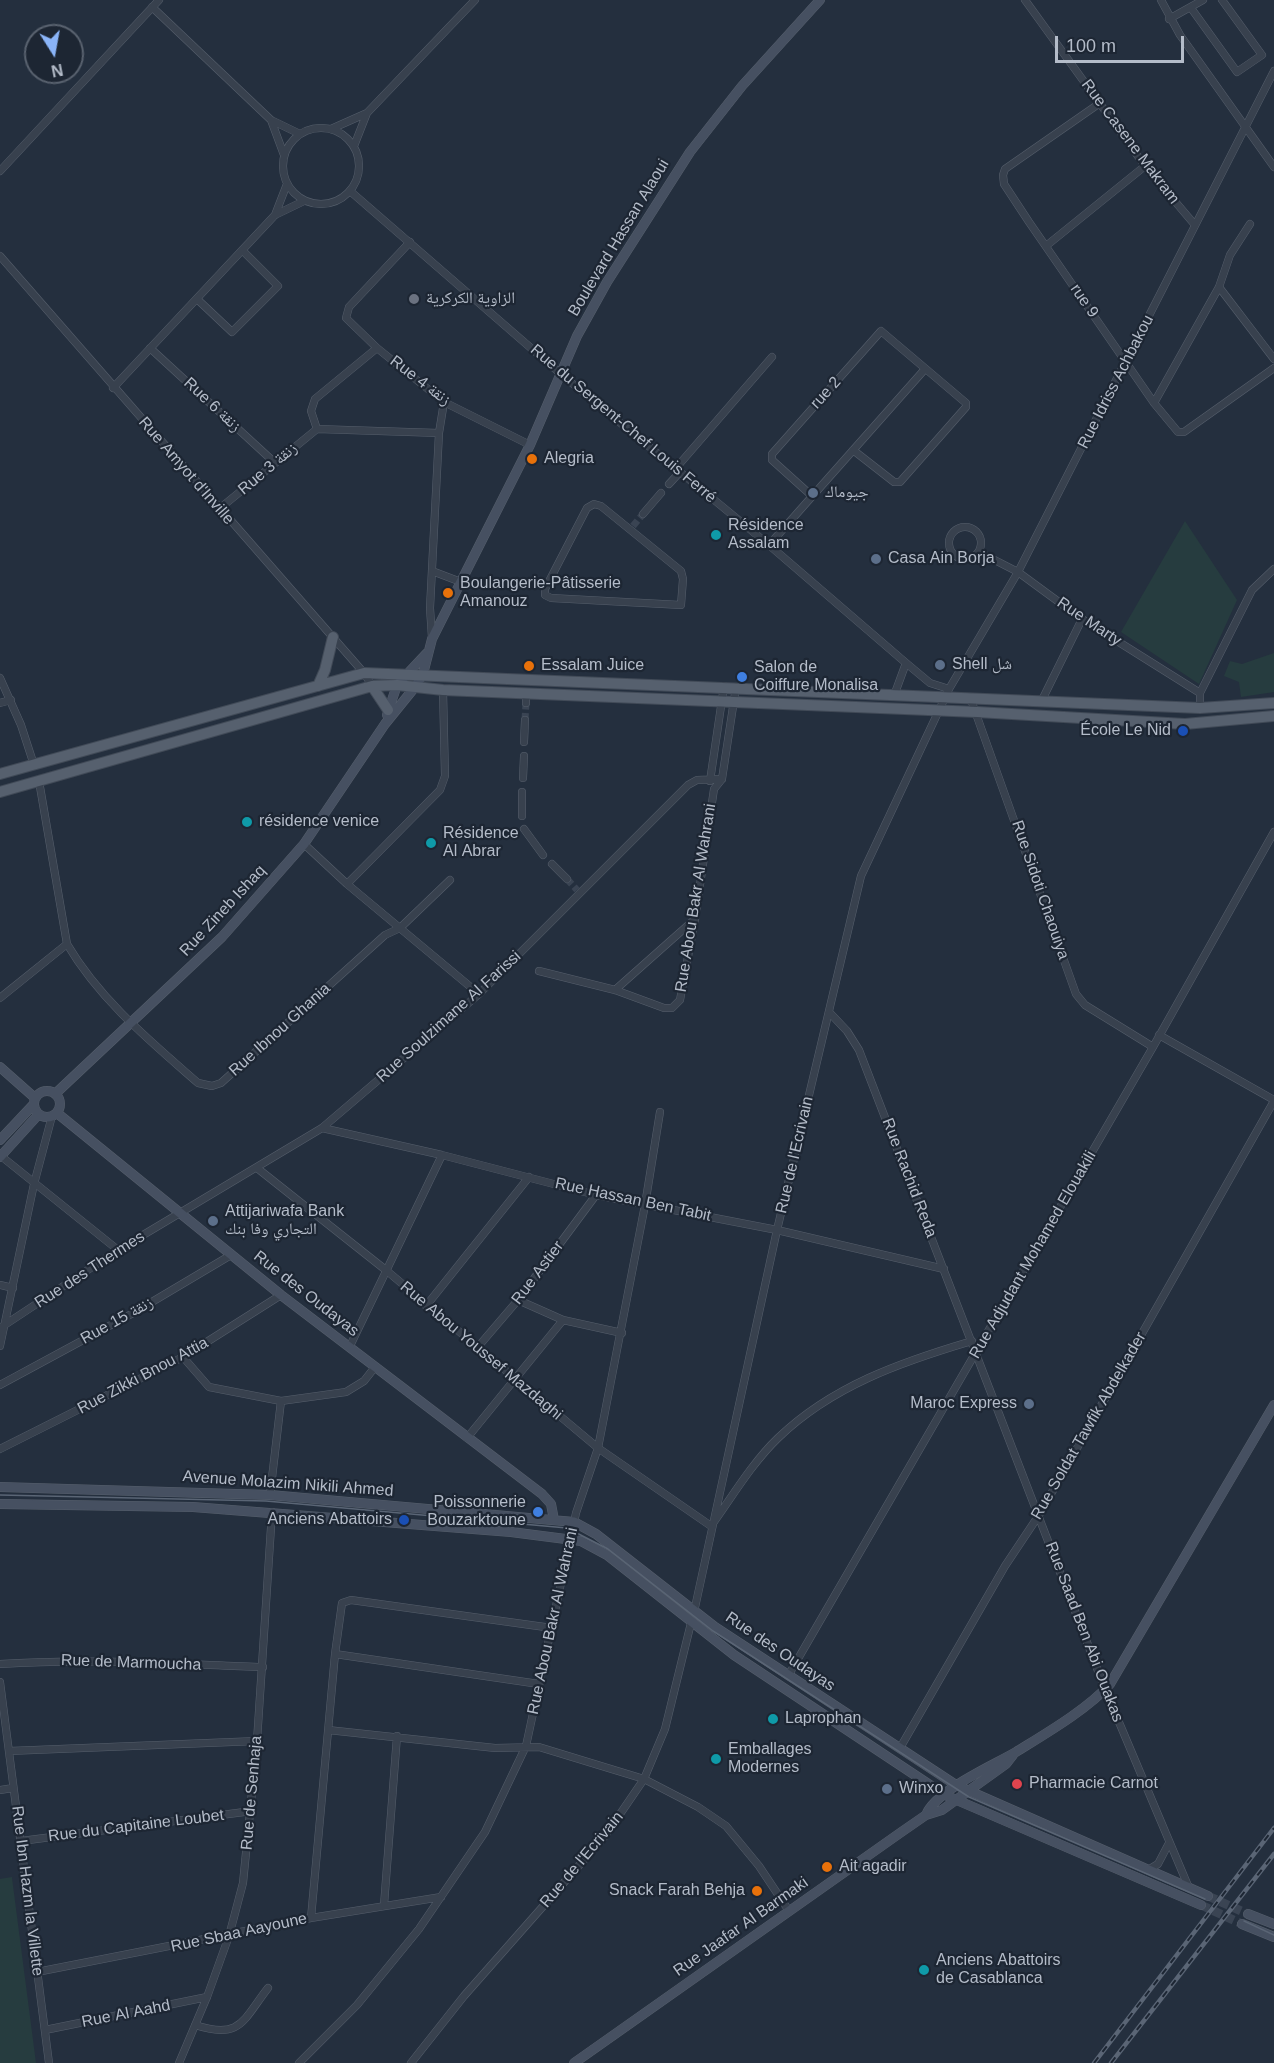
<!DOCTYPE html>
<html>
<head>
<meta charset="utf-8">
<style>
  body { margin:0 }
  #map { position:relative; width:1274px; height:2063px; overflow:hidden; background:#242f3e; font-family:Helvetica,sans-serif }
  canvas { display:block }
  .north { position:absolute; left:24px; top:24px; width:60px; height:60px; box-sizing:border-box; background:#1d2633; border:2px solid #59626f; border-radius:50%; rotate:169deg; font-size:16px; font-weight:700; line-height:24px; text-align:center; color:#b4bcc9 }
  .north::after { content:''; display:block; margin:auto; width:21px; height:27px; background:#8ab4f8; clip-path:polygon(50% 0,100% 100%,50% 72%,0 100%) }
  .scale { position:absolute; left:1055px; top:36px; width:129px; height:27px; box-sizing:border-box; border:3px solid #b4bcc9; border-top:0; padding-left:8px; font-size:18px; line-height:21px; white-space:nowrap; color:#b4bcc9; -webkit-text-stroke:4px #1d2633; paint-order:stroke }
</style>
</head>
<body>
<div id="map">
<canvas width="1274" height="2063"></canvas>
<div class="north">N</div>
<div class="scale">100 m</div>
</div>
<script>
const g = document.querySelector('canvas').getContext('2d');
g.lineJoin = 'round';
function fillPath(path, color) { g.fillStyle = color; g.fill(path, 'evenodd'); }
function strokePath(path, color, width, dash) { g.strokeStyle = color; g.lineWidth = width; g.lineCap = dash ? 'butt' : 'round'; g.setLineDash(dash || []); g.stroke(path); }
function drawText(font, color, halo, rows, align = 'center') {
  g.font = font + ' Helvetica,"Noto Naskh Arabic",sans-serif'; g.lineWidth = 4.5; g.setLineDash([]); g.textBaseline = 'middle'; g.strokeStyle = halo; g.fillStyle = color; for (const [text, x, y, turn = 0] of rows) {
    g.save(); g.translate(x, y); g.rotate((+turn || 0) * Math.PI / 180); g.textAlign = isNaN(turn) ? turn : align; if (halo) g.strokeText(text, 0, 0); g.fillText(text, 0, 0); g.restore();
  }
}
fillPath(new Path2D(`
  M1185 521 1237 600 1199 684 1121 632Z
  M1274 653V692L1241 697 1239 682 1224 676 1230 661 1242 664Z
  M12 1877V1878L36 2063H0V1879Z`), '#263c3f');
strokePath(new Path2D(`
  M633 526 643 514
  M525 720 526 703
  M567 879 577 890`), '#3a4453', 7, [7, 3.5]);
strokePath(new Path2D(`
  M1208 1896 1248 1914
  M1201 1905 1242 1924`), '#3a4453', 9, [9, 4.5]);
const street = new Path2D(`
  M1025 0 1145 166 1195 225
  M1161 0 1180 35 1274 167
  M152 7 271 120 300 134
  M1191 8 1237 72 1262 55 1222 0
  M1169 19 1203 0
  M1100 103 1005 169 1003 175 1004 184 1029 222 1154 403 1178 432H1184L1274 368
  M271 120 284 155
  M283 166a38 38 0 1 1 76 0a38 38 0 1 1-76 0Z
  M331 129 367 113
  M354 146 367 113 475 0
  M0 171 159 0
  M350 191 562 375 769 545 906 663 930 683 949 689 861 876 777 1230 694 1612
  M275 215 287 184
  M410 242 349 307 346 318 377 348 444 402 530 445
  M1046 246 1145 166
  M0 256 364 673 372 686
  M1219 287 1274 359
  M197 299 232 332 278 286 242 250
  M150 348 274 462
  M113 388 275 215 304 201
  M1154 403 1219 287 1230 255 1250 224
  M317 429 439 433
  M317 429 311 411 315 399 377 348
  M676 468 772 357
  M669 484 680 472
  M812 496 772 460V454L881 331 966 403V407L900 482H894L853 450
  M594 504 601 506 681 571 683 579 681 605 551 598 545 595V589L587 508Z
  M219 509 317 429
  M643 514 661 493
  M949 543a16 16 0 1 1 32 0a16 16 0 1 1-32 0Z
  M769 545 925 369
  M979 552 1018 572 1082 619 1200 693
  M432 571 461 582
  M432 638 430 608 439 433 444 402
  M0 678 21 725 34 765
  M949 689 1018 572 1274 71
  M895 693 906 663
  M970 697 1076 994 1085 1005 1153 1047
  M1042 700 1082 619
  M0 703 11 700
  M526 703V694
  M1200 708V693L1252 590 1274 569
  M524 742 525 720
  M523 778 524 756
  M39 781 67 944C100 1000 150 1041 198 1083L212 1086 221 1083 385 935 400 928 450 880
  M710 781 724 686
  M522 816V792
  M524 829 543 855
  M304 844 347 884 479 994
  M552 864 567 879
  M347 884 440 790 445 776 443 690
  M539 971 615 990 664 1008H672L680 1000 695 919 714 789 722 779 736 687
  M615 990 695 919
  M0 998 67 944
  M829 1012 847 1031 859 1050 1105 1689 1189 1888
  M1159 1035 1274 1100
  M322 1128 442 1155 596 1195 777 1230 944 1269
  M1 1156 118 1250
  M257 1168 387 1271 598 1448 711 1526C732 1497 752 1463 778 1438 832 1386 901 1362 972 1341
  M0 1285 13 1288
  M518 1300 563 1320 622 1333
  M426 1306 529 1177
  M0 1328 118 1250 322 1128 479 994 688 785 697 780 722 779
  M0 1346 34 1184 52 1116
  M350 1346 442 1155
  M477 1348 518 1300 596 1195
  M183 1357 209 1387 281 1401 346 1392 364 1381 375 1367
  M0 1385 135 1312 231 1255
  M467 1438 563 1320
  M0 1449 183 1357 281 1295
  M270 1495 281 1401
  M335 1654 539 1684
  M0 1664C88 1658 175 1664 263 1667
  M788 1676 1153 1047 1274 832
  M0 1682 49 2063
  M328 1730 495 1748 539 1747 644 1779 698 1807 726 1826 759 1866 789 1911
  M900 1748 1005 1566 1039 1515 1274 1101
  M9 1751 257 1741
  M0 1790 13 1788
  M21 1841 252 1811
  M1148 1870 1158 1864 1169 1843
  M384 1905 397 1736
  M311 1918 335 1654 342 1603 351 1600 552 1628
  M37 1972 311 1918 441 1897
  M195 2025C241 2040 243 2020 268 1988
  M45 2030 207 1997
  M179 2063 207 1997 229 1936 243 1883 257 1741 272 1512
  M299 2063 357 2005 419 1929 485 1832 526 1746 576 1513 598 1448 645 1205 660 1112
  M411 2063 464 1996 605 1836 644 1779 665 1729 691 1623`);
const secondary = new Path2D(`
  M387 715 397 685 427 653
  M0 1067 35 1098
  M34 1104a13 13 0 1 1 26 0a13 13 0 1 1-26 0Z
  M55 1094 222 937 304 844 385 724 415 687 423 674 432 639 530 445 577 336 607 282 690 152 742 86 820 0
  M57 1113 281 1295 542 1494 551 1504 554 1520
  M0 1140 33 1105
  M0 1157 38 1115
  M0 1487 270 1495 574 1522 596 1534 715 1627 956 1785 1208 1896
  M0 1504 193 1507 511 1532 581 1541 607 1555 734 1655 945 1795 1201 1905
  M926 1815C936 1790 992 1766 1016 1752 1045 1734 1088 1709 1110 1684L1274 1405
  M1248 1914 1274 1924
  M1242 1924 1274 1937
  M574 2063 900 1833 926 1815 942 1810 1006 1764 1013 1755`);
const primary = new Path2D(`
  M318 686 325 670 333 637
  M372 686 388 710
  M0 774 364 673 1200 708 1274 703
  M0 792 372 686 397 685 443 690 977 712 1185 724 1274 716`);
strokePath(street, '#565f6c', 8);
strokePath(secondary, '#565f6c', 10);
strokePath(primary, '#414a57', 12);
strokePath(street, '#38414e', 7);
strokePath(secondary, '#465061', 9);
strokePath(primary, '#56606e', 10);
strokePath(new Path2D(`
  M0 1495 266 1501 567 1528 608 1549 713 1631 969 1797 1205 1899
  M1244 1921 1274 1935`), '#5a6575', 1.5);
const rail = new Path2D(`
  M1094 2063 1274 1828
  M1111 2063 1274 1854`);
strokePath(rail, '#5a6575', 4.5);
strokePath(rail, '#1d2633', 2, [7]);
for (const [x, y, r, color] of [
  [414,299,6,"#6b7280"],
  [532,459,6,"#e8710a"],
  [813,493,6,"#5c6f8a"],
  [716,535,6,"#0f9aa8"],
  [876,559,6,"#5c6f8a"],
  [448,593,6,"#e8710a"],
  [940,665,6,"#5c6f8a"],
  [529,666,6,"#e8710a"],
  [742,677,6,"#3f7fe0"],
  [1183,731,6,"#1a4fb4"],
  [247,822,6,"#0f9aa8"],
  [431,843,6,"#0f9aa8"],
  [213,1221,6,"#5c6f8a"],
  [1029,1404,6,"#5c6f8a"],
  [538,1512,6,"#3f7fe0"],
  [404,1520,6,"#1a4fb4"],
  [773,1719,6,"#0f9aa8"],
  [716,1759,6,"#0f9aa8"],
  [1017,1784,6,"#e0444e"],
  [887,1789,6,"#5c6f8a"],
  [827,1867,6,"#e8710a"],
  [757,1891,6,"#e8710a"],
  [924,1970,6,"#0f9aa8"]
]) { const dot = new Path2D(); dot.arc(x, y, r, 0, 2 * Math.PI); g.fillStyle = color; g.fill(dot); strokePath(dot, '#1d2633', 2); }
drawText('16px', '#b4bcc9', '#1d2633', [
  ["Rue Casene Makram",1130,142,53],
  ["Boulevard Hassan Alaoui",619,238,-59],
  ["rue 9",1084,301,55],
  ["Rue 4 زنقة",420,381,37],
  ["Rue Idriss Achbakou",1116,382,-63],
  ["rue 2",826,393,-48],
  ["Rue 6 زنقة",212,405,43],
  ["Rue du Sergent-Chef Louis Ferré",623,424,40],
  ["Rue 3 زنقة",268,469,-40],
  ["Rue Amyot d'Inville",186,471,49],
  ["Rue Marty",1089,622,34],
  ["Rue Sidoti Chaouiya",1040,890,71],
  ["Rue Abou Bakr Al Wahrani",696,898,-81],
  ["Rue Zineb Ishaq",223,911,-47],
  ["Rue Soulzimane Al Farissi",449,1017,-42],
  ["Rue Ibnou Ghania",280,1030,-42],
  ["Rue de l'Ecrivain",795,1155,-77],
  ["Rue Rachid Reda",909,1178,69],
  ["Rue Hassan Ben Tabit",633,1200,12],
  ["Rue Adjudant Mohamed Elouakili",1033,1255,-60],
  ["Rue des Thermes",90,1270,-33],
  ["Rue Astier",538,1273,-53],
  ["Rue des Oudayas",306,1294,38],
  ["Rue 15 زنقة",117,1321,-29],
  ["Rue Abou Youssef Mazdaghi",481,1351,40],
  ["Rue Zikki Bnou Attia",143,1376,-28],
  ["Rue Soldat Tawfik Abdelkader",1089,1426,-60],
  ["Avenue Molazim Nikili Ahmed",288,1484,4],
  ["Rue Abou Bakr Al Wahrani",553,1621,-78],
  ["Rue Saad Ben Abi Ouakas",1084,1632,69],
  ["Rue des Oudayas",780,1652,34],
  ["Rue de Marmoucha",131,1663,2],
  ["Rue de Senhaja",252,1793,-85],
  ["Rue du Capitaine Loubet",136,1826,-7],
  ["Rue de l'Ecrivain",582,1860,-50],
  ["Rue Ibn Hazm la Villette",27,1891,83],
  ["Rue Jaafar Al Barmaki",741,1927,-35],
  ["Rue Sbaa Aayoune",239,1933,-12],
  ["Rue Al Aahd",126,2014,-11]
]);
drawText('16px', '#b4bcc9', '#1d2633', [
  ["الزاوية الكركرية",426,299],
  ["Alegria",544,459],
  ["جيوماك",825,493],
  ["Résidence",728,526],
  ["Assalam",728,544],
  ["Casa Ain Borja",888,559],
  ["Boulangerie-Pâtisserie",460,584],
  ["Amanouz",460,602],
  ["Shell شل",952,665],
  ["Essalam Juice",541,666],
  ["Salon de",754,668],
  ["Coiffure Monalisa",754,686],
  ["École Le Nid",1171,731,"right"],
  ["résidence venice",259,822],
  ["Résidence",443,834],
  ["Al Abrar",443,852],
  ["Attijariwafa Bank",225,1212],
  ["التجاري وفا بنك",225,1230],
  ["Maroc Express",1017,1404,"right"],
  ["Poissonnerie",526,1503,"right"],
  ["Bouzarktoune",526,1521,"right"],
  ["Anciens Abattoirs",392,1520,"right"],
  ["Laprophan",785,1719],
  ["Emballages",728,1750],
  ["Modernes",728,1768],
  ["Pharmacie Carnot",1029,1784],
  ["Winxo",899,1789],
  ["Ait agadir",839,1867],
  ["Snack Farah Behja",745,1891,"right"],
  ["Anciens Abattoirs",936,1961],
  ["de Casablanca",936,1979]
], 'left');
</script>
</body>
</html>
